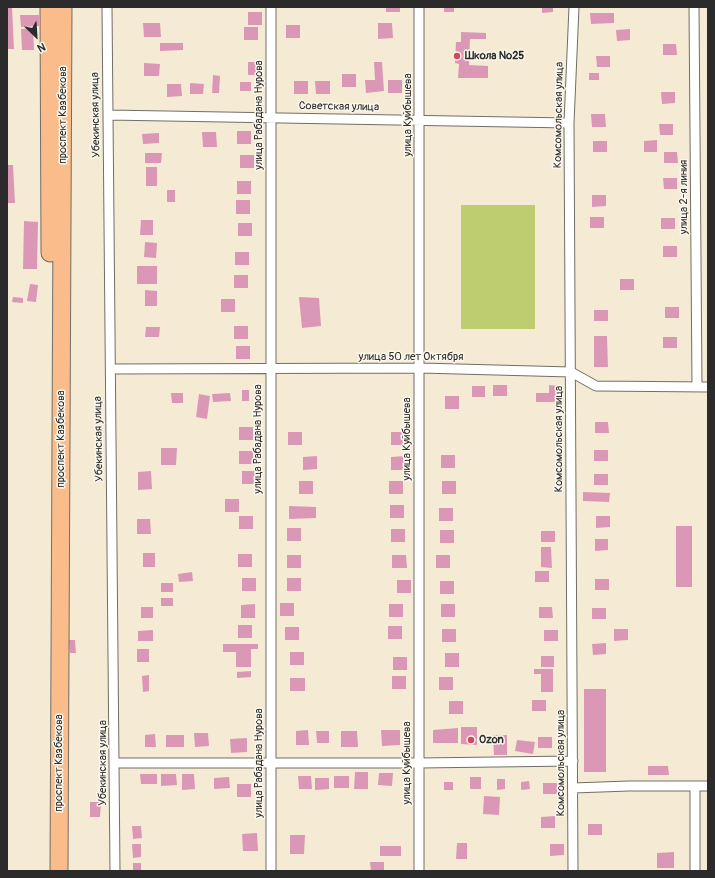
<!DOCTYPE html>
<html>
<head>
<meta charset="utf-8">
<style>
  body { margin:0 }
  #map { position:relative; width:715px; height:878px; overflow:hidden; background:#f5ebd5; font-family:Pangolin,sans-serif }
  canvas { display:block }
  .frame { position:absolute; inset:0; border:8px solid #2b2b2b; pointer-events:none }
  .north { position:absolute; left:16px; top:16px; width:40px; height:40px; -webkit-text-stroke:3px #fbf7ec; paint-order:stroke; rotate:155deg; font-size:11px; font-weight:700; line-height:16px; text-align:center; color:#2b2b2b }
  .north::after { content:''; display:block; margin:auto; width:14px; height:18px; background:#2b2b2b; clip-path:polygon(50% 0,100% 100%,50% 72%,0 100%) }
</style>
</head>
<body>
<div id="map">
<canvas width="715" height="878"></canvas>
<div class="frame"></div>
<div class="north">N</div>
</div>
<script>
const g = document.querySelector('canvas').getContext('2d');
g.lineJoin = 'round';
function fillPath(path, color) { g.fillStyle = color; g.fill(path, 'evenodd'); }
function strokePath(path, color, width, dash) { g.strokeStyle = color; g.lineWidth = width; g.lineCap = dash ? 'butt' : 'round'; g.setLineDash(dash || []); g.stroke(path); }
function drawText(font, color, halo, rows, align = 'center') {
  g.font = font + ' Pangolin,sans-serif'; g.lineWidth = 3; g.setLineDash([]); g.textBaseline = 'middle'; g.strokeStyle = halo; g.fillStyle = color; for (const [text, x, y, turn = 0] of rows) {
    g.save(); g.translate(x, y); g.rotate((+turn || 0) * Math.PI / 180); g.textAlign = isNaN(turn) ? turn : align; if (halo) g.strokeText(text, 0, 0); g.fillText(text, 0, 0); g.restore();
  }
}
fillPath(new Path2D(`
  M461 205H535V329H461Z`), '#becd6f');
fillPath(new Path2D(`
  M7 7H12L14 49H7Z
  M386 7H400V12H386Z
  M444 7H454V12H444Z
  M542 7H553V12L542 13Z
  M248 12H262V25H248Z
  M590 13H614V23L591 24Z
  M20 15H39V26L21 27Z
  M143 23H160L161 37H144Z
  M378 23H392L393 38 378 39Z
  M286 25H300V38H286Z
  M244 27H258V40H244Z
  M33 28 34 50H22L21 29Z
  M630 29V40L617 41 616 30Z
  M461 32 486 33V39H470L469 65 488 66V78H458L459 64 455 63 456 42H461Z
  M160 43H183V50L160 51Z
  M663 44H676L677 55H663Z
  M596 56H610V67H597Z
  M248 62H262V75H248Z
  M374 62H382L384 91 366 93 365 80H375Z
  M144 63 160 64 159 76H144Z
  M589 73H599V80H589Z
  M342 74H356V87H342Z
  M213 75 220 76 219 93H212Z
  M388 80H402V93H388Z
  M294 81H308V94H294Z
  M315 81H330V94H316Z
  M240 82H251V91H240Z
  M190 83 204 84 203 94H190Z
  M167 84H181L182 96 167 97Z
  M661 92H675V103L662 104Z
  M591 114H605L606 127H592Z
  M659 124H673V135H660Z
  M237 131H251V144H237Z
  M202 132H216L217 147H203Z
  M159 133V143L143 144 142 134Z
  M657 140V152H644V141Z
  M593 141H607V152H593Z
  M664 152H677L678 163H664Z
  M145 153H162L161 163H145Z
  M240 155H254V168H240Z
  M7 165H13L15 203H7Z
  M146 167H157V186H146Z
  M663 178H677V189H664Z
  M237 181H251V194H237Z
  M167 190H175V202H167Z
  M592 195H606V206L592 207Z
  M236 200H250V214H236Z
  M590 217H604V228H590Z
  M661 218H675V229H661Z
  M141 220H153V235H140Z
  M24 221 38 222 37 269H23Z
  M238 223H252V236H238Z
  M145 242 157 243 156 258 144 257Z
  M663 246H677V257H663Z
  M235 252H249V265H235Z
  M137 266H157V284H137Z
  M234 275H248V288H234Z
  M620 279H634V290H620Z
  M30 284 38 285 36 302 27 301Z
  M145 290 157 291V306H145Z
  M13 297 23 298V303L12 302Z
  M299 297 319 298 321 326 302 328Z
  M221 299H235V312H221Z
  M665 307H679V318H665Z
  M594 310H608V321H594Z
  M234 326H248V339H234Z
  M146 327H160L159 337H145Z
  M594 336H607L608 367H594Z
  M663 337H677V348H663Z
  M236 346H250V359H236Z
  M493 385H507V396H493Z
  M549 385 559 386V402H536V393H549Z
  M472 386H485V397H472Z
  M242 390H249V401H242Z
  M171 393H183V403H172Z
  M230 393 231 401 213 402 212 394Z
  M199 394 210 396 207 419 196 417Z
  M445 396H459V409H445Z
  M595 422H608L609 433H595Z
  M239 427H253V440H239Z
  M288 432H302V445H288Z
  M391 432H405V445H391Z
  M161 448H177L176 465H161Z
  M594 450H608V461H594Z
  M239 451H253V464H239Z
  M441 455H455V468H441Z
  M317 456V469L303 470V457Z
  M405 456V470H391V457Z
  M151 471 152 489 138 490V472Z
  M242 471H256V484H242Z
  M594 474H608V485H594Z
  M299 481H313V494H299Z
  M389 481H403V494H389Z
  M442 481H456V494H442Z
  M583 492 610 493 609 502 583 501Z
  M225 499H239V512H225Z
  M390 505H404V518H390Z
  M289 506 316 507V518L289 519Z
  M439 508H453V521H439Z
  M239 516H253V529H239Z
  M596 516H610V527L596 528Z
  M137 519H150L151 534H137Z
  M676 526H692V587H676Z
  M287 528H301V541H287Z
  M391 529H405V542H391Z
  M440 530H454V543H440Z
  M541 531H555V542H541Z
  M595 539H608V550L595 551Z
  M541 547H551L552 568 541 567Z
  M143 553H155V567H143Z
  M238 554H252V567H238Z
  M287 555H301V568H287Z
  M392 555H406L407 568H392Z
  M436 555H450V568H436Z
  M535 571H549V582H535Z
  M192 572 193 581 179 582 178 574Z
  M242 578H256V591H242Z
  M287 578H301V591H287Z
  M595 579H609V590H595Z
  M397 580H411V593H397Z
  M440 581H454V594H440Z
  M161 583H173V592H161Z
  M161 598H173V606H161Z
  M280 603H294V616H280Z
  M255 604V618H241V605Z
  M389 604H403V617H389Z
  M441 604H455V617H441Z
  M141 607H153V618H141Z
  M539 607H552L553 618H539Z
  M592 608H606V619H592Z
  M238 625H252V638H238Z
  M388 626H402V639H388Z
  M285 627H299V640H285Z
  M442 629H456V642H442Z
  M614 629H628V640L614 641Z
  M153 630V641H138V631Z
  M544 630H558V641H544Z
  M69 640H75L76 653H70Z
  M606 643V654L593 655 592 644Z
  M223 644H258V649H251V667H236V652H223Z
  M137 649H149V662H137Z
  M290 652H304V665H290Z
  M445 653H459V667H445Z
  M541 656H554V667H541Z
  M393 657H407V670H393Z
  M534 669H553V692H541V674H534Z
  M251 671V677L237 678V672Z
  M149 675V691L143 692 142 676Z
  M392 676H406V689H392Z
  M439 677H453V690H439Z
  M290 678H305V691H290Z
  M584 689H606V772H584Z
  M532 700H546V711H532Z
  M449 701H463V714H449Z
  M461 727H477V745L461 744Z
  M458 728V743H433V730Z
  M308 730 309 745H296V731Z
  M381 730H400V745L382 746Z
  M316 731H329V743H317Z
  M341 731H357L358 747H341Z
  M194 733H208L209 746 195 747Z
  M155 734 156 747H145V735Z
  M166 735H184V747H166Z
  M493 735H507V755H494Z
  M538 737H552V748H538Z
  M247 738V752L231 753 230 739Z
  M517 740 535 742 533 754 515 751Z
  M648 766H668L669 775H648Z
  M355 772H368V789H354Z
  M379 773H393L392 786 378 785Z
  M140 774H157V784H141Z
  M161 774H176L177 785 161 786Z
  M182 774H194L195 789 182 790Z
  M298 776H311L312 789H299Z
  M334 776H349V788H334Z
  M229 777 230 788 214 789V778Z
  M470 777H481V789H470Z
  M315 778H329V789L315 790Z
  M497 779H505V789L497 790Z
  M529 781 530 789 521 790V782Z
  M444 782H453V790H444Z
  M543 783H557V794H543Z
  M237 784H251V797H237Z
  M484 796 500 797 499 815 483 814Z
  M90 802H101L100 817H90Z
  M555 816V828H541V817Z
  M588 824H602V835H588Z
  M132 826H141L142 838 133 839Z
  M257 833 258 851H243L242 834Z
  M290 835H305L304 854H290Z
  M457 843H467V859H456Z
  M132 844H141V857L133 858Z
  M550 844H564V855L550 856Z
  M380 846H401V856H380Z
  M674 852V868H657V853Z
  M370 862H384V871H371Z
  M133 863H141V871H133Z`), '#db98b6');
const street = new Path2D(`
  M107 7 115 871
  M271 7V871
  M419 7V871
  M694 7 697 386
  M108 115 569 123
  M111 369 420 368 571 372 596 386 708 387
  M115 763H419L573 761
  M573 788 629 786H708
  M573 871 569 123 574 7
  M695 871V786`);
const highway = new Path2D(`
  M49 7 50 253
  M59 871 63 7`);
strokePath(street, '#726e66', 11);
strokePath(highway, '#726e66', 19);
strokePath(street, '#fff', 9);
strokePath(highway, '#f9bc8a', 17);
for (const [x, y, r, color] of [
  [457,56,4,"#d1495b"],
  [471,740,4,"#d1495b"]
]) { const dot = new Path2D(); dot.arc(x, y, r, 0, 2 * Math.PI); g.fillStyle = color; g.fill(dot); strokePath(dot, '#fbf7ec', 1.5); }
drawText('bold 11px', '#2b2b2b', '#fbf7ec', [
  ["Школа №25",465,56],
  ["Ozon",479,740]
], 'left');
drawText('11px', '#2b2b2b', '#fbf7ec', [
  ["Советская улица",339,107,1],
  ["проспект Казбекова",63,115,-90],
  ["Убекинская улица",96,115,-91],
  ["улица Рабадана Нурова",259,115,-90],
  ["улица Куйбышева",408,115,-90],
  ["Комсомольская улица",559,115,-89],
  ["улица 2-я линия",684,197,-90],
  ["улица 50 лет Октября",411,357],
  ["проспект Казбекова",61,439,-90],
  ["Убекинская улица",99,439,-91],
  ["улица Рабадана Нурова",258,439,-90],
  ["улица Куйбышева",407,439,-90],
  ["Комсомольская улица",559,439,-90],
  ["проспект Казбекова",59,763,-90],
  ["Убекинская улица",103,763,-90],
  ["улица Рабадана Нурова",259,763,-90],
  ["улица Куйбышева",407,763,-90],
  ["Комсомольская улица",561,763,-90]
]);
</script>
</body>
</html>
